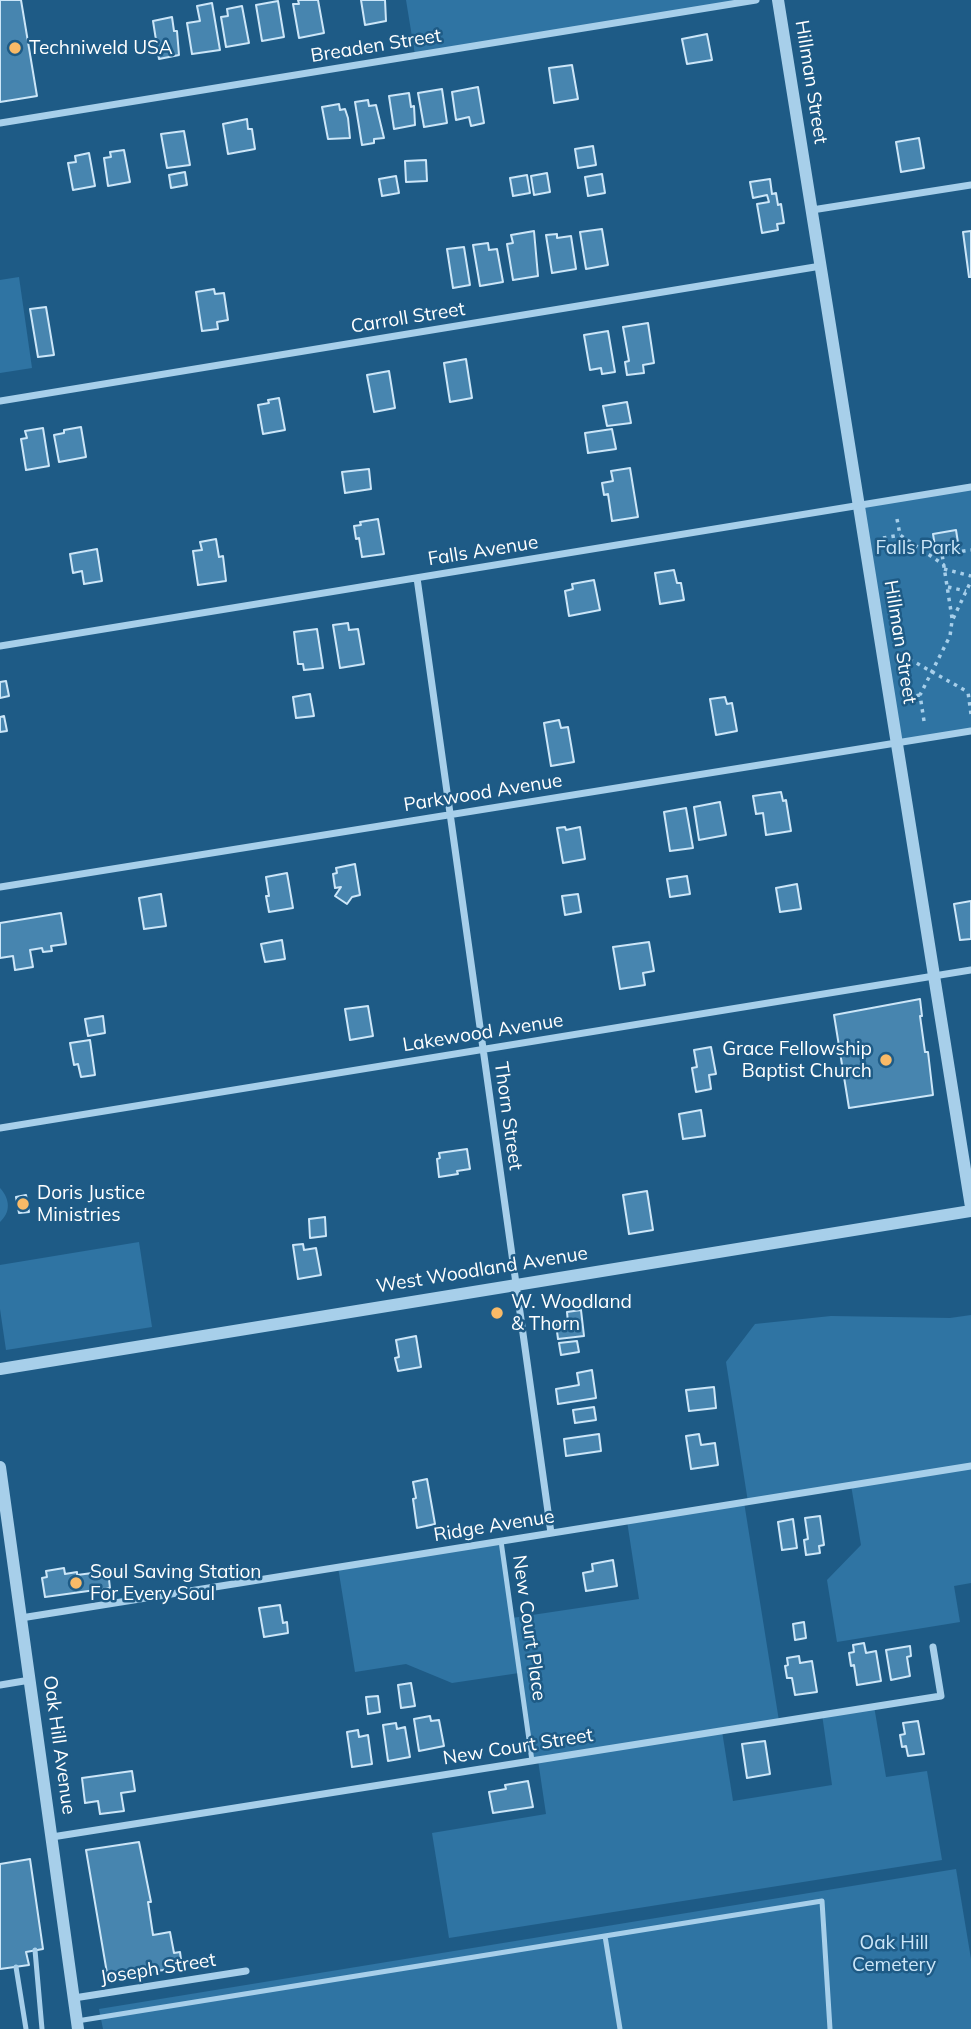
<!DOCTYPE html>
<html>
<head>
<meta charset="utf-8">
<style>
  body { margin:0 }
  canvas { display:block; background:#1e5b86 }
</style>
</head>
<body>
<canvas width="971" height="2029"></canvas>
<script>
const g = document.querySelector('canvas').getContext('2d');
g.lineJoin = 'round';
function fillPath(path, color) { g.fillStyle = color; g.fill(path, 'evenodd'); }
function strokePath(path, color, width, dash) { g.strokeStyle = color; g.lineWidth = width; g.lineCap = dash ? 'butt' : 'round'; g.setLineDash(dash || []); g.stroke(path); }
function drawText(font, color, halo, rows, align = 'center') {
  g.font = font + ' Mulish,sans-serif'; g.lineWidth = 5; g.setLineDash([]); g.textBaseline = 'middle'; g.strokeStyle = halo; g.fillStyle = color; for (const [text, x, y, turn = 0] of rows) {
    g.save(); g.translate(x, y); g.rotate((+turn || 0) * Math.PI / 180); g.textAlign = isNaN(turn) ? turn : align; if (halo) g.strokeText(text, 0, 0); g.fillText(text, 0, 0); g.restore();
  }
}
fillPath(new Path2D(`
  M406 0H756L415 55Z
  M19 277 32 368 0 373V280Z
  M971 488V731L897 743 859 506Z
  M0 1188C10 1199 11 1212 0 1222Z
  M139 1242 152 1327 6 1350 0 1309V1265Z
  M971 1315V1583L954 1586 960 1622 837 1642 827 1580 861 1545 851 1485 748 1502 726 1362 755 1324 831 1316 950 1318Z
  M744 1502 779 1721 722 1731 733 1801 832 1785 822 1714 874 1706 886 1777 927 1771 942 1860 449 1938 432 1833 546 1814 538 1760 532 1761 519 1673 452 1683 406 1664 355 1672 338 1567 501 1541 512 1618 639 1599 627 1521Z
  M956 1869 971 1959V2029H103L99 2009Z`), '#2f74a3');
const building = new Path2D(`
  M0 0H21L37 96 0 102Z
  M298 0H318L324 33 299 38 293 4H299Z
  M361 0H385L386 21 365 25Z
  M278 1 284 37 262 41 256 5Z
  M212 3 220 50 192 54 187 23 200 21 197 6Z
  M242 6 249 43 226 47 221 17 228 16 227 9Z
  M172 17 174 31H177L179 55 159 59 153 21Z
  M707 34 712 60 687 64 682 39Z
  M572 65 578 99 554 103 549 68Z
  M478 87 484 123 471 126 469 117 456 120 452 92Z
  M442 89 447 123 424 127 418 93Z
  M409 93 411 107 414 106 415 125 394 129 389 96Z
  M368 100 369 106 376 105 384 138 374 139V143L362 145 355 102Z
  M339 104 340 110 345 109 348 118 350 138 328 139 322 107Z
  M247 119 248 129H252L255 149 228 154 223 124Z
  M184 131 190 165 167 168 161 134Z
  M919 138 924 168 901 172 896 142Z
  M593 146 596 165 578 168 575 149Z
  M124 150 130 182 108 186 104 158 111 157 110 152Z
  M89 153 95 186 73 190 68 163 76 162 75 156Z
  M426 160 427 181 406 182 405 161Z
  M185 172 187 185 171 188 169 175Z
  M547 173 550 192 534 195 531 176Z
  M602 174 605 193 588 196 585 177Z
  M527 175 530 193 513 196 510 178Z
  M396 176 399 193 382 196 379 179Z
  M770 179 772 194 776 193 778 205 781 204 784 223 777 224 778 230 762 233 757 204 769 202 767 195 753 198 750 182Z
  M602 229 608 265 586 269 580 232Z
  M534 231 538 276 513 280 507 244 513 243 511 235Z
  M971 231V277H969L963 232Z
  M557 234V238L571 236 576 269 552 273 546 235Z
  M488 243 489 250 497 249 503 282 480 286 473 245Z
  M464 247 470 285 453 288 447 249Z
  M214 289 215 294 224 293 228 320 217 322 218 329 202 331 196 292Z
  M46 307 54 355 38 357 30 309Z
  M648 323 654 363 643 365 644 373 627 375 625 362 629 361 623 327Z
  M608 331 615 372 602 374 601 368 590 370 584 335Z
  M466 359 472 398 450 402 444 363Z
  M389 371 395 408 374 412 367 375Z
  M279 398 285 430 263 434 258 405 269 403 268 400Z
  M627 402 631 423 607 426 603 406Z
  M81 427 86 457 59 462 54 435 64 433V430Z
  M43 428 49 466 26 470 21 439 27 438 25 431Z
  M612 429 616 449 588 453 585 433Z
  M630 468 638 517 612 521 608 494 604 495 602 483 613 481 611 471Z
  M369 469 371 489 345 493 342 472Z
  M378 519 384 554 362 557 359 538 356 539 354 526 361 525 360 522Z
  M956 530 959 549 936 552 933 534Z
  M216 539 219 557 223 556 226 581 198 585 193 551 202 550 200 542Z
  M97 549 102 581 84 584 82 571 73 573 70 554Z
  M674 570 677 583H681L684 600 660 604 655 573Z
  M594 580 600 610 569 616 565 591 573 589 572 584Z
  M348 623 349 630 358 629 364 664 340 668 333 625Z
  M317 629 323 668 304 670 303 664H298L294 632Z
  M6 681 9 696 0 698V682Z
  M310 694 314 716 296 718 293 697Z
  M725 697 727 704 732 703 737 731 716 735 710 699Z
  M4 716 7 731 0 732V717Z
  M559 720 561 728 568 727 574 762 551 766 544 723Z
  M781 792 783 801 786 800 791 831 766 835 763 813 756 814 753 796Z
  M720 802 726 835 699 840 694 807Z
  M686 808 693 848 670 851 664 812Z
  M565 827 566 830 580 827 585 859 563 863 557 828Z
  M355 864 360 895 352 897 347 904 335 896 341 887 335 888 333 874 337 873 336 868Z
  M287 873 293 908 269 912 266 896H269L266 877Z
  M687 876 690 894 670 897 667 879Z
  M797 884 801 909 780 912 776 888Z
  M161 894 166 926 144 929 139 898Z
  M578 894 581 912 565 915 562 896Z
  M971 901V939L960 940 954 904Z
  M61 913 66 944 51 946 52 951 43 952 42 948 30 950 33 967 15 970 13 956 0 958V923Z
  M282 940 285 959 265 962 261 944Z
  M649 942 654 971 643 973 645 985 620 989 613 947Z
  M920 999 922 1016H920L925 1052H928L933 1095 849 1108 834 1015Z
  M368 1006 373 1036 350 1040 345 1009Z
  M103 1016 105 1033 88 1036 85 1019Z
  M90 1040 95 1075 81 1077 78 1064 74 1065 70 1043Z
  M711 1047 716 1074 709 1075 711 1089 696 1092 692 1068 697 1067 694 1050Z
  M701 1110 705 1136 683 1139 679 1114Z
  M467 1149 470 1169 457 1171 458 1174 439 1177 437 1159 440 1158 439 1153Z
  M647 1191 653 1230 629 1234 623 1195Z
  M26 1195 29 1212 19 1213 16 1197Z
  M325 1217 326 1236 310 1238 309 1219Z
  M303 1244 304 1250 316 1248 321 1275 298 1279 293 1245Z
  M581 1310 584 1336 558 1339 556 1324 568 1323 567 1312Z
  M416 1336 421 1367 398 1371 395 1358 399 1357 396 1340Z
  M577 1341 579 1352 561 1355 559 1343Z
  M592 1370 596 1398 558 1404 556 1389 579 1385 577 1373Z
  M714 1387 716 1408 689 1411 686 1390Z
  M594 1407 596 1420 575 1423 573 1410Z
  M599 1434 601 1451 566 1456 564 1439Z
  M699 1434 701 1445 715 1443 718 1465 691 1469 686 1436Z
  M427 1479 435 1524 417 1528 413 1499 416 1498 413 1482Z
  M820 1516 824 1545 819 1546 820 1553 806 1555 804 1540 808 1539 805 1518Z
  M793 1519 797 1548 782 1550 778 1522Z
  M613 1560 617 1586 586 1591 583 1573 593 1571 592 1564Z
  M64 1568 65 1574 77 1572V1575L108 1571 110 1588 45 1597 42 1578 47 1577 46 1571Z
  M280 1605 283 1623 287 1622 288 1633 264 1637 259 1608Z
  M804 1622 806 1638 795 1640 793 1624Z
  M864 1643 866 1653 876 1651 881 1681 857 1685 854 1665 851 1666 849 1653 854 1652 853 1645Z
  M910 1646 911 1656 907 1657 910 1676 891 1680 886 1650Z
  M799 1656 800 1663 812 1661 817 1692 795 1695 792 1678H787L785 1666 788 1665 787 1658Z
  M411 1683 415 1706 401 1708 398 1685Z
  M378 1696 380 1712 368 1714 366 1697Z
  M430 1716 431 1721 439 1720 444 1746 419 1751 414 1719Z
  M918 1721 924 1754 908 1756 906 1746 902 1747 900 1735 905 1734 903 1723Z
  M396 1723 397 1729 405 1727 410 1757 388 1761 383 1725Z
  M358 1730 359 1737 368 1735 372 1764 352 1767 347 1732Z
  M765 1741 770 1774 747 1778 742 1744Z
  M132 1771 135 1791 121 1793 124 1811 100 1814 98 1801 85 1803 82 1778Z
  M528 1781 533 1807 493 1813 489 1792 506 1789 505 1785Z
  M139 1842 151 1902H148L153 1935 170 1932 174 1953 180 1952 182 1967 108 1979 86 1850Z
  M30 1859 43 1949 26 1952 29 1965 0 1969V1864Z`);
fillPath(building, '#4785af');
strokePath(building, '#cce6f8', 2);
strokePath(new Path2D(`
  M897 519 900 535 944 565
  M883 538 900 535
  M944 569 971 576
  M948 587 966 591
  M952 618 942 554 971 550
  M902 655 968 692
  M908 697 920 695
  M971 714 968 692H971
  M924 721 920 695 950 636 952 621 971 581`), '#a7cfea', 3.5, [3.5, 5]);
strokePath(new Path2D(`
  M501 1541 532 1761
  M605 1936 620 2029
  M35 1950 42 2029
  M16 1967 26 2029
  M77 2021 822 1901 830 2029`), '#a7cfea', 5);
strokePath(new Path2D(`
  M0 123 756 0
  M812 210 971 185
  M0 401 821 266
  M417 578 551 1533
  M0 646 971 487
  M0 887 971 731
  M0 1128 971 970
  M21 1618 971 1466
  M0 1685 30 1680
  M52 1837 941 1696 933 1647
  M74 1998 246 1971`), '#a7cfea', 7);
strokePath(new Path2D(`
  M778 0 971 1207
  M0 1369 971 1211
  M0 1467 78 2029`), '#a7cfea', 12);
for (const [x, y, r, color] of [
  [15,48,7,"#f9ba67"],
  [886,1060,7,"#f9ba67"],
  [23,1204,7,"#f9ba67"],
  [497,1313,7,"#f9ba67"],
  [76,1583,7,"#f9ba67"]
]) { const dot = new Path2D(); dot.arc(x, y, r, 0, 2 * Math.PI); g.fillStyle = color; g.fill(dot); strokePath(dot, '#1e5b86', 2.5); }
drawText('19px', '#fff', '#1e5b86', [
  ["Breaden Street",376,46,-9],
  ["Hillman Street",811,82,81],
  ["Carroll Street",408,318,-9],
  ["Falls Avenue",483,551,-9],
  ["Hillman Street",900,642,81],
  ["Parkwood Avenue",483,793,-9],
  ["Lakewood Avenue",483,1033,-9],
  ["Thorn Street",508,1116,82],
  ["West Woodland Avenue",482,1270,-9],
  ["Ridge Avenue",494,1526,-9],
  ["New Court Place",529,1628,82],
  ["Oak Hill Avenue",59,1745,82],
  ["New Court Street",518,1747,-9],
  ["Joseph Street",158,1969,-9]
]);
drawText('19px', '#fff', '#1e5b86', [
  ["Techniweld USA",29,48],
  ["Grace Fellowship",872,1049,"right"],
  ["Baptist Church",872,1071,"right"],
  ["Doris Justice",37,1193],
  ["Ministries",37,1215],
  ["W. Woodland",511,1302],
  ["& Thorn",511,1324],
  ["Soul Saving Station",90,1572],
  ["For Every Soul",90,1594]
], 'left');
drawText('19px', '#cce6f8', '#1e5b86', [
  ["Falls Park",918,548],
  ["Oak Hill",894,1943],
  ["Cemetery",894,1965]
]);
</script>
</body>
</html>
